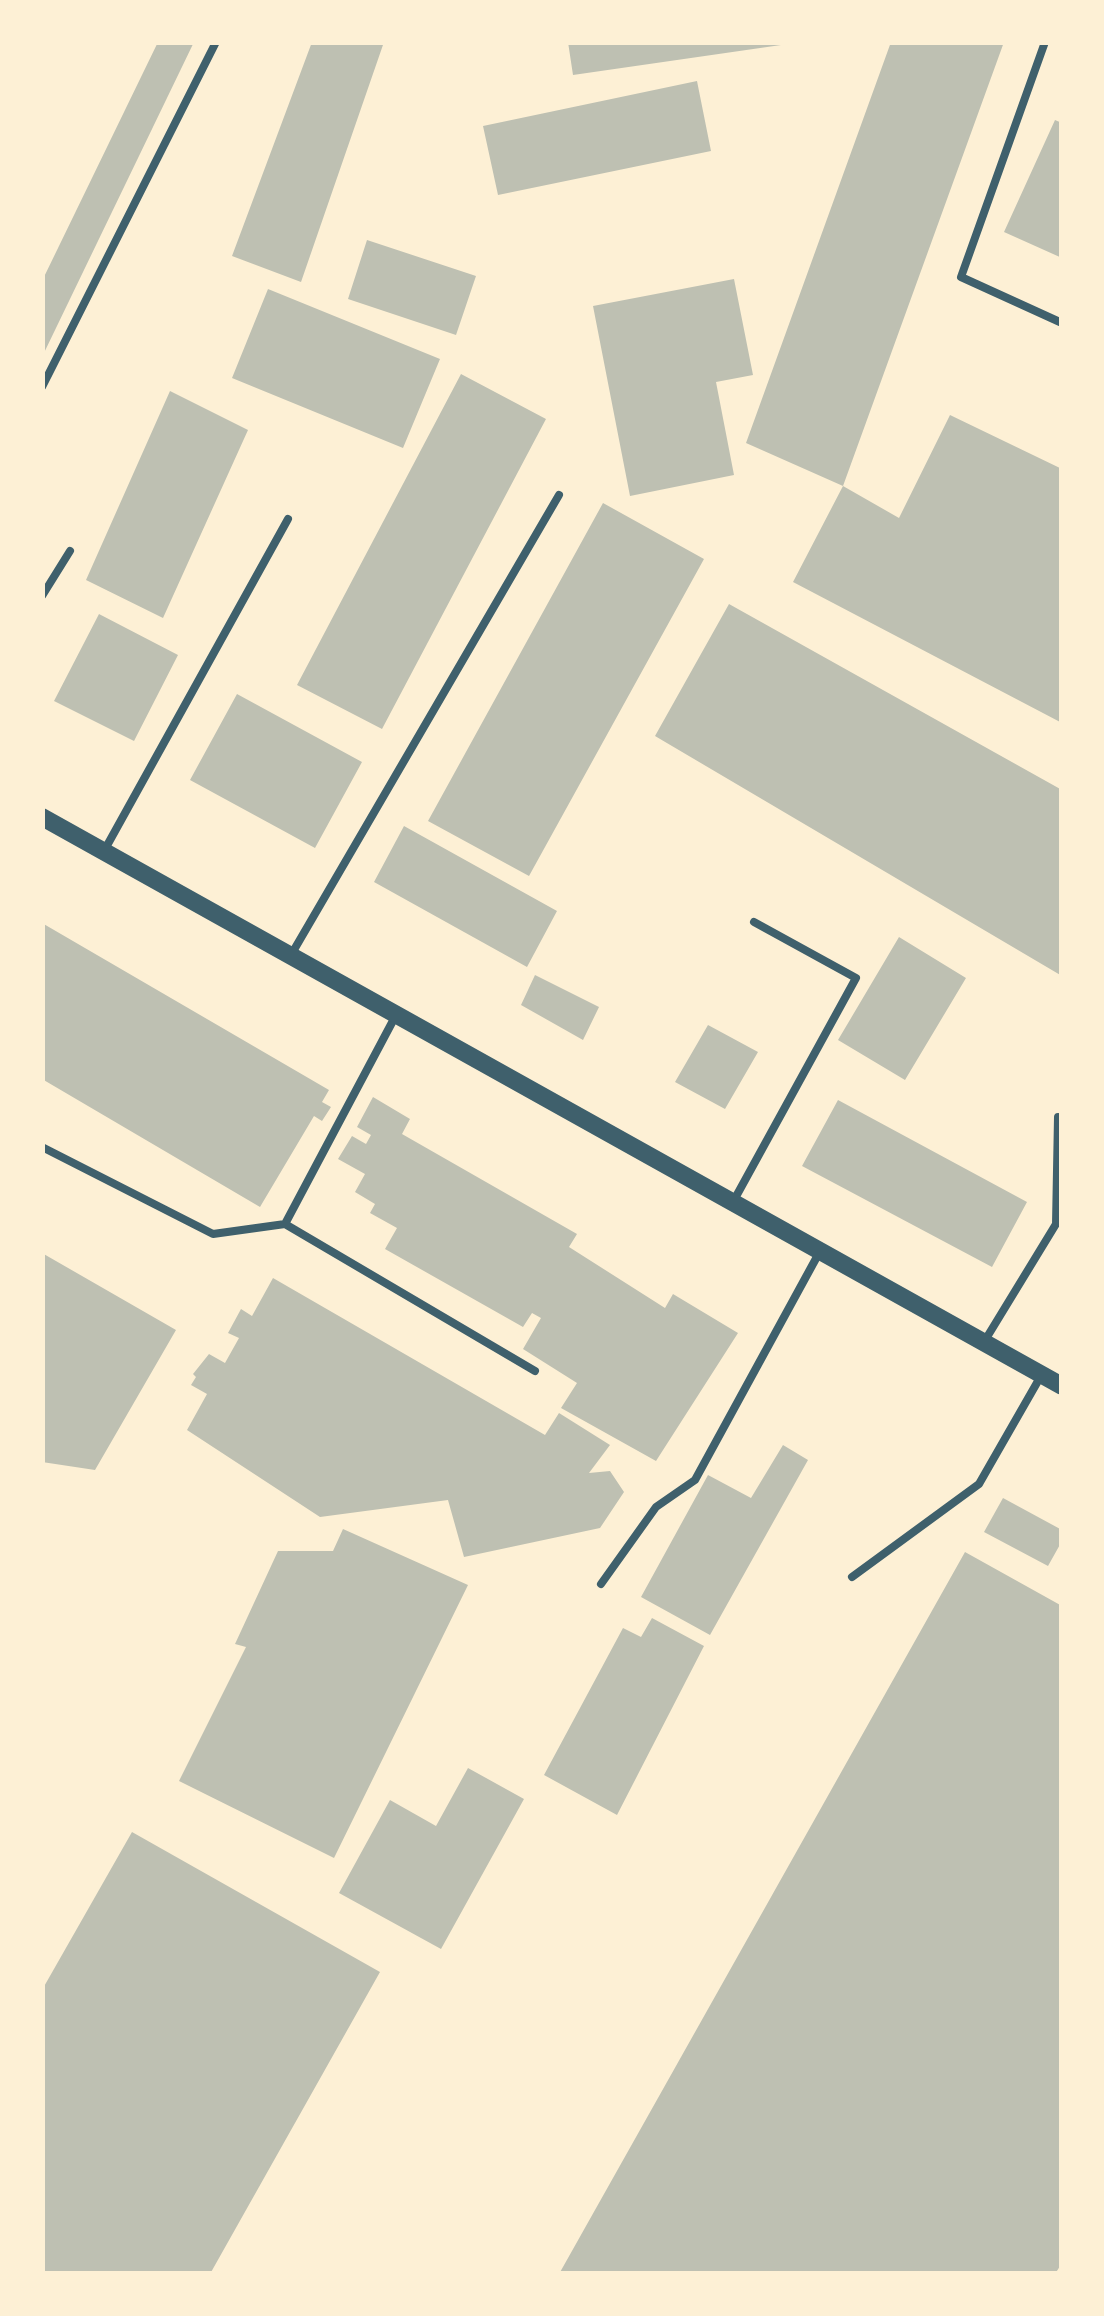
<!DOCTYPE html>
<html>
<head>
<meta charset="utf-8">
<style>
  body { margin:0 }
  #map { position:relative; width:1104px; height:2316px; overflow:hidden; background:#fdf0d5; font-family:"PT Sans",sans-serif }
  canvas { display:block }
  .frame { position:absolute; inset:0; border:45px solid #fdf0d5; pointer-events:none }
</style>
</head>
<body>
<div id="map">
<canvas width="1104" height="2316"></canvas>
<div class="frame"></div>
</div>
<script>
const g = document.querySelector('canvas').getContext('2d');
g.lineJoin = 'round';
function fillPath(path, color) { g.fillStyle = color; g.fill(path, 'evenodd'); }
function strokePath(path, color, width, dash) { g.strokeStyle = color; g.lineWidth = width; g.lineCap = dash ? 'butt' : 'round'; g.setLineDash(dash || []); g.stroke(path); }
fillPath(new Path2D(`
  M158 42H194L42 357V281Z
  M312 42H384L301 282 232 256Z
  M568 42H781V45L573 75Z
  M891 42H1004L843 486 899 518 950 415 1062 469V723L793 582 843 486 746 443Z
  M697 81 711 151 498 195 483 126Z
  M1055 120 1062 123V258L1004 232Z
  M367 240 476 276 456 335 348 299Z
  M734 279 753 375 716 382 734 475 630 496 593 306Z
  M268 289 440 359 403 448 232 378Z
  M461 374 546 419 382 729 297 685Z
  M170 391 248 430 163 618 86 580Z
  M603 503 704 559 529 876 428 821Z
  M729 604 1062 790V976L655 736Z
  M99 614 178 655 134 741 54 701Z
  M237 694 362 762 315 848 190 780Z
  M404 826 557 911 527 967 374 882Z
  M42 923 329 1090 322 1102 331 1107 322 1121 314 1116 260 1207 42 1079Z
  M899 937 966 978 905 1080 838 1040Z
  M535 975 599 1007 583 1040 521 1005Z
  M708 1025 758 1052 725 1109 675 1082Z
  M373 1097 410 1119 402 1134 577 1234 569 1247 665 1308 673 1294 738 1333 656 1461 561 1408 577 1383 523 1349 541 1318 532 1313 523 1327 385 1249 397 1228 370 1213 375 1204 355 1192 365 1174 338 1159 352 1136 366 1144 371 1135 357 1127Z
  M838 1100 1027 1202 992 1267 802 1166Z
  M42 1253 176 1330 95 1470 42 1462Z
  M273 1278 545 1435 559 1413 610 1445 589 1473 610 1471 624 1492 600 1528 464 1557 448 1500 320 1517 187 1430 207 1394 191 1385 196 1377 193 1374 209 1354 225 1363 239 1338 228 1333 241 1309 252 1316Z
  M783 1445 808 1460 710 1635 641 1597 708 1475 751 1498Z
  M1003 1498 1062 1530V1541L1048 1566 984 1532Z
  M343 1529 468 1585 334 1858 179 1781 246 1647 235 1644 278 1551H333Z
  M965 1552 1062 1606V2263L1055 2274H559Z
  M652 1618 704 1646 617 1815 544 1775 623 1628 641 1637Z
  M468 1768 524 1799 441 1949 339 1893 390 1800 436 1826Z
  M132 1832 380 1972 210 2274H42V1990Z`), '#bec0b2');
strokePath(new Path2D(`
  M1045 42 961 277 1062 323
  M42 387 216 42
  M42 596 70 551
  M104 851 288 519
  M291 955 559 495
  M396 1015 285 1224 535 1371
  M42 1147 213 1234 285 1224
  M733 1202 856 978 754 922
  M984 1342 1056 1224 1058 1117
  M852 1577 979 1484 1042 1374
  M601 1584 656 1507 695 1480 819 1253`), '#3f606c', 8);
strokePath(new Path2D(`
  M42 817 1062 1386`), '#3f606c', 18);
</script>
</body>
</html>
